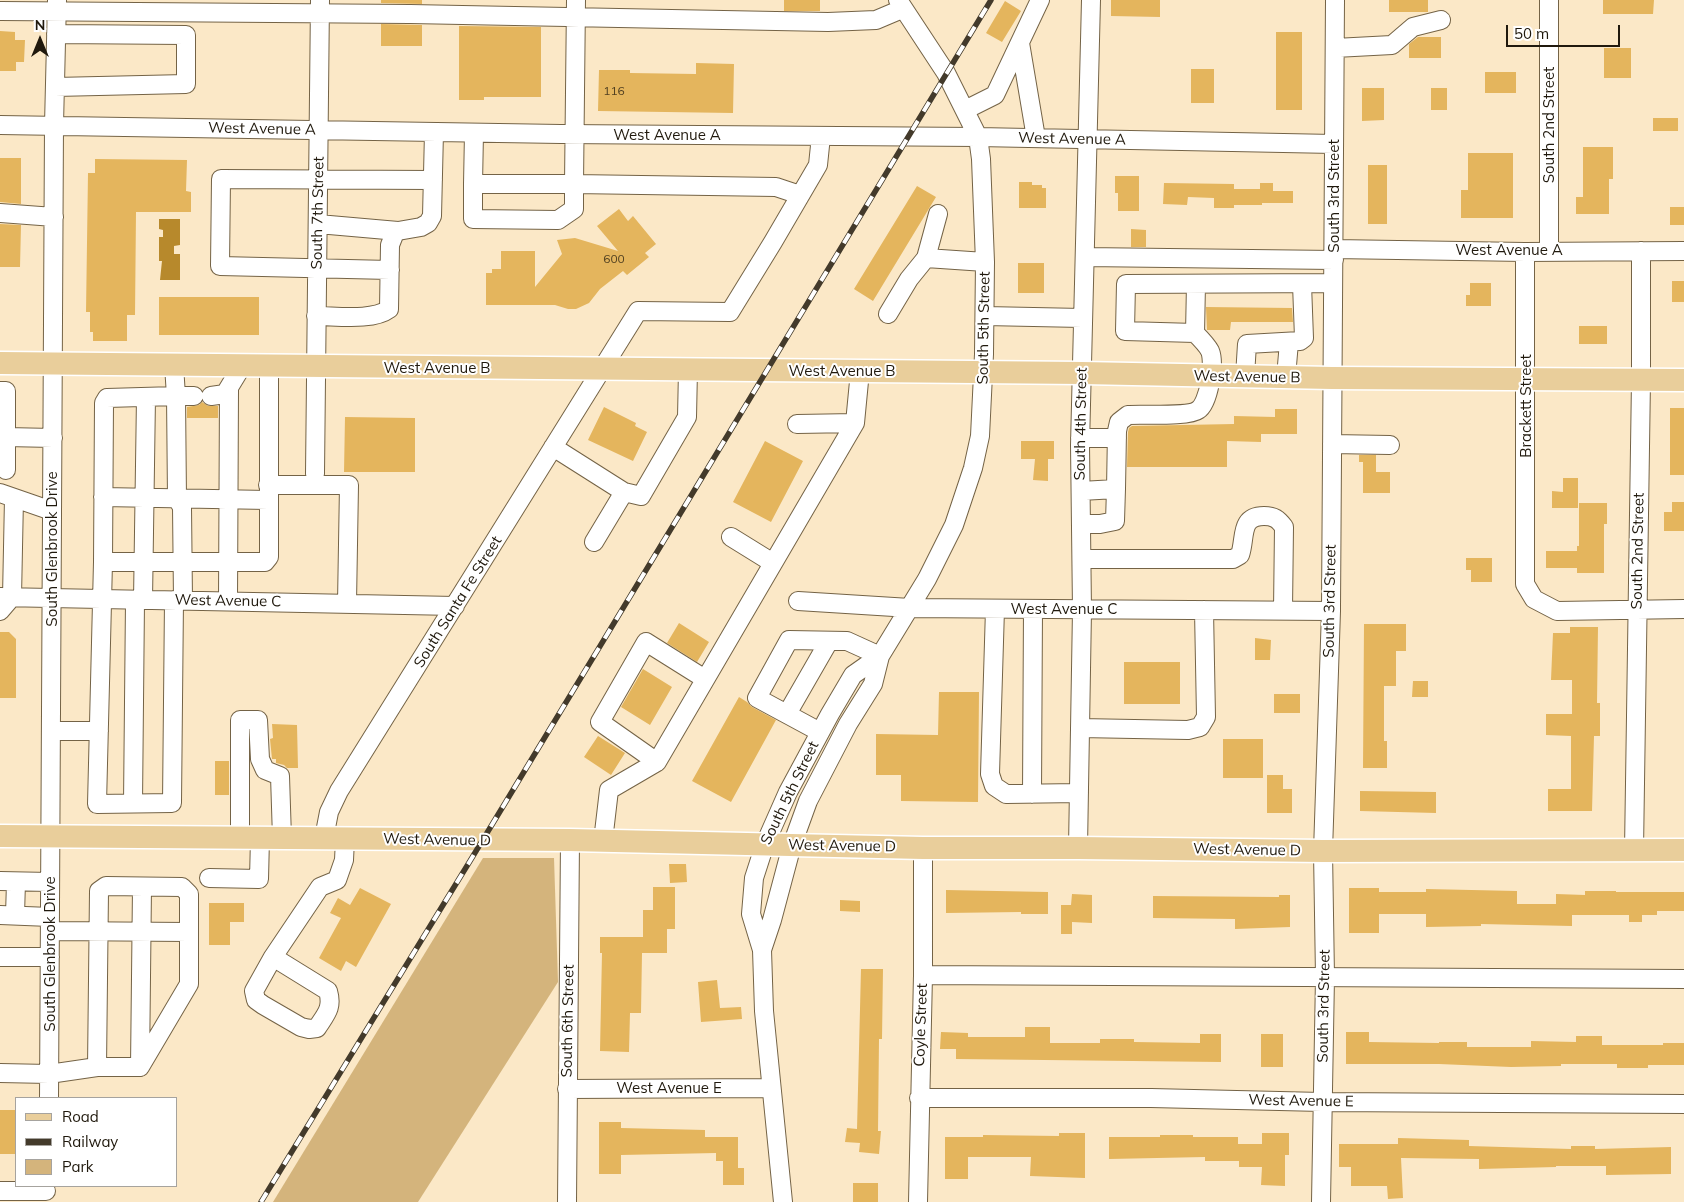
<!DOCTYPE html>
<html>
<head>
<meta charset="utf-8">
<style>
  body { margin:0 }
  #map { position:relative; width:1684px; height:1202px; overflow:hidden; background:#fbe8c7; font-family:Mulish,sans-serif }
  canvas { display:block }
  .legend { position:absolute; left:15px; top:1097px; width:162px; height:90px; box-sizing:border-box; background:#fff; border:1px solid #a6a39e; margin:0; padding:6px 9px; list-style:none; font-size:15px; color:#20190d }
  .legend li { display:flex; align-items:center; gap:10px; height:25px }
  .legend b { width:25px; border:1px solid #a6a39e }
  .north { position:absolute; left:15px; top:15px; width:50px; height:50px; -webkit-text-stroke:4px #fff; paint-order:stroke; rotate:0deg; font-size:14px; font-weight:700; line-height:20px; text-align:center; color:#20190d }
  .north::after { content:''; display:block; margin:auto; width:18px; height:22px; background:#20190d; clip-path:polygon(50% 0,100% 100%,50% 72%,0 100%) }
  .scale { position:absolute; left:1506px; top:25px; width:114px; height:22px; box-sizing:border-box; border:2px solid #20190d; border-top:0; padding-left:6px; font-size:15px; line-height:18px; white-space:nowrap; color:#20190d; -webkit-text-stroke:4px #fff; paint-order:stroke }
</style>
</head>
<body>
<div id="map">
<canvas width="1684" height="1202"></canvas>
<ul class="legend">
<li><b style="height:6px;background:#e9ce9b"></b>Road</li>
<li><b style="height:6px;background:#433a2b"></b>Railway</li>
<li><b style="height:14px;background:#d4b47c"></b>Park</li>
</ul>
<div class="north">N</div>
<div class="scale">50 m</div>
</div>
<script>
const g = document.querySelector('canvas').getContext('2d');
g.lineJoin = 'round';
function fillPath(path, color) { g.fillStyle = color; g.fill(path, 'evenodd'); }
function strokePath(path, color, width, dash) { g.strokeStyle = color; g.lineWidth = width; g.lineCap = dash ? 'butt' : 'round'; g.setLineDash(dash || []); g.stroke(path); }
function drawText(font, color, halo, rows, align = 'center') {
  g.font = font + ' Mulish,sans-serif'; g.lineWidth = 4; g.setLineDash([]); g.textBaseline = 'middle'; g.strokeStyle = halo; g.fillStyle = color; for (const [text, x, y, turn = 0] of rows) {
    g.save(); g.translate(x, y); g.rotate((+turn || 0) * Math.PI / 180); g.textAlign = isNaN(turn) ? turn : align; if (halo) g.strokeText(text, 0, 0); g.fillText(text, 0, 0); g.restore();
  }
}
fillPath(new Path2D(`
  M483 858H554L558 982 418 1202H273Z`), '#d4b47c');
fillPath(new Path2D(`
  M159 219H180V245L174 246V254H180V280H160L162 261H159V237H163V230L159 229Z`), '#b7892c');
fillPath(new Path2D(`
  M381 0H422V4L381 3Z
  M784 0H820V11H784Z
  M1111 0H1160V17L1111 16Z
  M1389 0H1428V12H1389Z
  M1603 0H1654L1653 14H1603Z
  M1005 1 1021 11 1002 42 986 33Z
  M381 24 422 25V46H381Z
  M459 26 541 27V97H484V100H459Z
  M0 31 15 32V40H25L24 62H16V71H0Z
  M1276 32H1302V110H1276Z
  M1418 37H1441V58H1409V44Z
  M1604 48H1631V78H1604Z
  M696 63 734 64 733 113 598 111 599 70H630V73L696 74Z
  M1191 69H1214V103H1191Z
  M1485 72H1516V93H1485Z
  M1362 88H1384V120L1362 121Z
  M1431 88H1447V110H1431Z
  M1653 118H1678V131H1653Z
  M1583 147H1613V179H1609V214H1576V197H1583Z
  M1468 153H1513V218H1461V190H1468Z
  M0 158H21V204L0 202Z
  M95 159 187 160 186 191 191 192V212H136L135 315H127V341H93V332H90V312H86L88 173H95Z
  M1368 165H1387V224H1368Z
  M1115 176H1139V211H1118V193H1115Z
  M1019 182H1032V185H1042V188H1046V208H1019Z
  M1164 183 1234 184V189H1260V183H1273V191H1293V203H1262V205H1234V208H1214V198L1188 197 1187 205 1163 204Z
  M917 186 936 197 873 301 854 289Z
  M1670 207H1684V225H1670Z
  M619 209 628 221 633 216 656 244 645 253 649 257 627 275 623 271 600 289 589 303 576 309H568L555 305H486V273H492V269H501V251H535V287L562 254 557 240 575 238 618 251 597 226Z
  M0 224 21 225 20 267H0Z
  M1131 229 1146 230V247H1131Z
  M1018 263H1044V293H1018Z
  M1672 281H1684V302H1672Z
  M1470 283H1491V306H1466V295H1470Z
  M159 297H259V335H159Z
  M1206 307 1292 308 1293 322H1231L1230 330H1207Z
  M1579 326H1607V344H1579Z
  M202 402 208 406H218V418H187V407L199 405Z
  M604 407 636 423 635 426 647 432 633 461 588 440Z
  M1670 408H1684V475H1670Z
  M1275 409H1297V434H1261V442L1227 441V467H1127L1128 432 1129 428 1132 426 1234 424V416L1275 417Z
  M345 417 415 418V472H344Z
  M765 441 803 461 771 522 733 502Z
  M1021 441H1054V459H1048V481L1033 480 1035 459H1021Z
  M1359 455H1376V472H1390V493H1363V462H1359Z
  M1563 478H1578V508H1552V491L1563 492Z
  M1672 502H1684V531H1664V512H1672Z
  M1579 503H1607V524H1604V573H1577V568H1546V551H1577V546H1579Z
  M1466 558H1492V582H1471V570H1466Z
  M679 623 709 642 697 662 667 643Z
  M1364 624H1406V651H1396V686H1384V741H1387V768H1363Z
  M1570 627H1598L1597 703H1600V736H1594L1592 811H1548V789H1571V736L1546 735V714H1572V680H1551L1553 633H1570Z
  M0 632H9L16 639V698H0Z
  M1255 638 1271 640 1270 660H1255Z
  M1124 662H1180V704H1124Z
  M643 669 672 687 650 725 621 707Z
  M1413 681H1428V697H1412Z
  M939 692H979L978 802 901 801V775H876V734L938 735Z
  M1274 694H1300V713H1274Z
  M739 697 747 702 752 707 776 720 731 802 692 781Z
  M272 724 297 725 298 768H287L284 765 276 763V759H272L270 739 273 738Z
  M598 736 625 753 611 775 584 757Z
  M1223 739H1263V778H1223Z
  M215 761H229V795H215Z
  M1267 775H1283V789H1292V813H1267Z
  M1360 791 1436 792V813L1360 811Z
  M669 864H686L687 882 670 883Z
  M653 887H675V929H667V953H642L641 1013H630L629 1052 600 1051 602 953H600V937H643V910H653Z
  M360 888 391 904 356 967 346 961 341 971 319 958 341 918 330 913 338 898 350 905Z
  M1349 888H1379V892H1426V889L1517 891V904H1556V894L1585 895V891H1616V892H1684V911H1657V915H1642V922H1629V915H1572V926L1481 924V926L1426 927V914H1379V933H1349Z
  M946 890 1048 892V914H1021V912L946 913Z
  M1072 894 1092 895V923L1072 922V934H1061V905H1071Z
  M1279 895H1290V927L1235 929V919L1153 918V896L1279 897Z
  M840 900 860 901V912L840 911Z
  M209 903H244V922H230V945H209Z
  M861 969H883L882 1039H879L878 1131H881L879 1154 859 1152 860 1143 845 1142 847 1128 857 1129Z
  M717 980 720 1008 741 1007 742 1019 701 1022 698 982Z
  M1025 1027H1050V1043H1100V1039H1134V1042L1200 1043V1034H1221V1062L956 1059V1049H940L941 1032 968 1033V1037H1025Z
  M1346 1032H1369V1042L1439 1043V1042H1467V1047H1531V1041L1576 1042V1036H1602V1045H1663V1043H1684V1065H1648V1068H1617V1064H1561V1066L1511 1067 1439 1064H1346Z
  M1261 1034H1283V1067H1261Z
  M0 1110H16V1154H0Z
  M599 1122H621V1128L705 1130V1137H738V1168H744V1185H723V1161H716V1153L621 1155V1174H599Z
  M1059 1133H1085V1178L1030 1176 1031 1157H968V1179H945V1137H983V1135L1059 1136Z
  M1262 1133H1289V1155H1285V1186L1261 1185 1262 1167H1239V1161H1205V1157L1109 1159V1137H1160V1135H1193V1137H1238V1144H1262Z
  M1398 1138 1469 1140V1146L1571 1149V1146H1595V1149L1671 1147V1174L1606 1175V1166H1556V1167L1479 1169V1159L1401 1158 1403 1198 1388 1199 1387 1186H1351V1167H1339V1144H1398Z
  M853 1183H878V1202H853Z`), '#e4b55d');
const minor = new Path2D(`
  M1549 0V251
  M0 11 410 14 828 22 876 20 902 9
  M1020 43 1036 138
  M1335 48 1392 45 1413 27 1441 20
  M55 87 186 84V35L56 34
  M965 110 995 95 1040 0
  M0 125 561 134 978 137 1334 144
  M474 133 473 184H574L576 0
  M473 184V219L558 220 574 209V184L776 187 800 195
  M0 213 54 217
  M318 224 398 231
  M1334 249 1525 252 1684 251
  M1525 252V584L1534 599 1557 611 1684 609
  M1085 257 1334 260
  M926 258 938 214
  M390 270 220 266 221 179 433 180
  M888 314 909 279 926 258 985 262
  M316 316C337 316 373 321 389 309L390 245 394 235 398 231 421 227 428 223 432 216 434 132
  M985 316 1082 318
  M1195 333 1196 284
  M174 365 176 396H194
  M1245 376 1247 344 1300 341 1304 338 1302 284
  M1286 377 1289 342
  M0 391H6V470
  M211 396 225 394 242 366
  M797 424 855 423
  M6 437 53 438
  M1080 438H1117
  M1332 444 1390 445
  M553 447 624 492 641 496 687 417 688 370
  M315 474 320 0
  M268 485H349L347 603
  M1081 491 1116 489 1117 431 1119 422 1128 415C1141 414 1189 417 1198 410 1209 403 1215 363 1210 351 1207 345 1200 338 1195 333L1125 331 1126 284 1333 283
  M0 493 52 511
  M103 497 268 500
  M1081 524H1100L1115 521 1116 489
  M731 537 773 563
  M594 542 624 492
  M1082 559H1233L1240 555C1246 538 1239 516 1264 516 1274 516 1278 519 1284 527L1283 610
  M103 562H265L269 557V366
  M0 597 455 606
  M143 600 146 397
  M174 600 172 803 97 804 103 562 104 403 107 398 176 396 177 499 182 507 183 600
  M228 601 229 390
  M798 601 910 608 1331 611
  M995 609 990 774 994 786 1006 794 1079 793
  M0 611 12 597 14 498
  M787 714 829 641
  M1080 728 1188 730 1200 727 1206 717 1204 610
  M51 731H99
  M820 732 757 698 789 640 847 641 880 656
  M657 762 600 722 646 642 705 679
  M1032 794 1033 609
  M133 803 135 601
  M240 838V720H258L260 759 265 770 280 776 282 838
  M324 838 329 812 339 791 638 311 730 312 773 242 818 165 821 136
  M603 841 609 790 657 762 855 423 860 371
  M1078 848 1082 610 1080 445 1091 0
  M1634 850 1641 380V251
  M209 878 259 879 260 838
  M0 881 50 882
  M0 915 50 917
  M15 915 16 882
  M50 931 189 932
  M762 950 772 920 792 845 808 801 848 724 873 684 880 656 927 579 954 525 973 468 980 436 984 354 985 262 981 159 978 137 946 73 898 0
  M0 957H50
  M273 957 328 991C333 1008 326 1014 317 1028L309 1029 301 1027 263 1005 256 1000 254 991 273 957 320 887 337 880 344 860 345 839
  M923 975 1684 979
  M97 1067 99 891 106 886 182 887 189 894V984L140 1067
  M140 1067 142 887
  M0 1073 49 1074 97 1067H140
  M567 1089 771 1088
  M49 1098 54 125 57 0
  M919 1098H1151L1322 1102 1684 1104
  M0 1191H46
  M567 1202 570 840
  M783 1202 764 1011 762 950 751 914 754 878 765 844 788 792 830 714 853 675 880 656
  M918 1202 923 975V848
  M1321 1202 1325 977 1323 851 1331 611 1335 0`);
const major = new Path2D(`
  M0 363 1082 373 1332 378 1684 380
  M0 836 570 840 923 848H1078L1323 851 1684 850`);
strokePath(minor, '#746346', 20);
strokePath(major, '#fff', 25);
strokePath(minor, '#fff', 18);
strokePath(major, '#e9ce9b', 22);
const rail = new Path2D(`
  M261 1202 470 861 991 0`);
strokePath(rail, '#433a2b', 5.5);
strokePath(rail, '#fff', 4, [11]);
drawText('12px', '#514021', null, [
  ["116",614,91],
  ["600",614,259]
]);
drawText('15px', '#20190d', '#fff', [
  ["South 2nd Street",1549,125,-90],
  ["West Avenue A",262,129,1],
  ["West Avenue A",667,135],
  ["West Avenue A",1072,139,1],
  ["South 3rd Street",1334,196,-90],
  ["South 7th Street",318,213,-89],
  ["West Avenue A",1509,250],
  ["South 5th Street",984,328,-89],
  ["West Avenue B",437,368],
  ["West Avenue B",842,371],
  ["West Avenue B",1247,377,1],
  ["Brackett Street",1526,406,-90],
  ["South 4th Street",1081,424,-89],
  ["South Glenbrook Drive",52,549,-90],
  ["South 2nd Street",1638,551,-89],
  ["West Avenue C",228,601,1],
  ["South 3rd Street",1330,601,-89],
  ["South Santa Fe Street",458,602,-58],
  ["West Avenue C",1064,609],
  ["South 5th Street",790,793,-64],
  ["West Avenue D",437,840,1],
  ["West Avenue D",842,846,1],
  ["West Avenue D",1247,850,1],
  ["South Glenbrook Drive",50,954,-90],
  ["South 3rd Street",1324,1006,-89],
  ["South 6th Street",568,1021,-89],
  ["Coyle Street",921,1025,-88],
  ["West Avenue E",669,1088],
  ["West Avenue E",1301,1101,1]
]);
</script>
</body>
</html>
